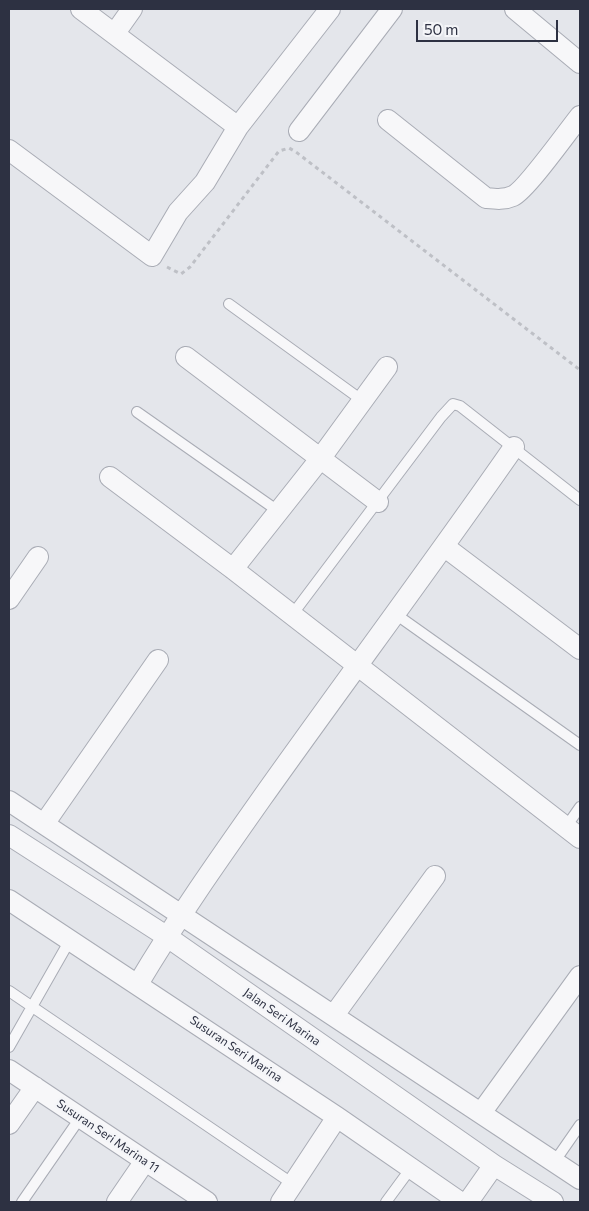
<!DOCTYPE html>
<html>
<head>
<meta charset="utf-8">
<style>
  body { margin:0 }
  #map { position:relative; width:589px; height:1211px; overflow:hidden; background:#e4e6eb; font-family:Commissioner,sans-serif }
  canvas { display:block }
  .frame { position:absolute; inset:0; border:10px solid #2d3142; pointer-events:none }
  .scale { position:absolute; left:416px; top:20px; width:142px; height:22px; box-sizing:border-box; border:2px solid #2d3142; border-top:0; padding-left:6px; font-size:15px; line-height:18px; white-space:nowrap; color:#2d3142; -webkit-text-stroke:4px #f4f5f8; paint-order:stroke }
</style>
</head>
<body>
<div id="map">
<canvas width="589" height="1211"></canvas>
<div class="frame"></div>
<div class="scale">50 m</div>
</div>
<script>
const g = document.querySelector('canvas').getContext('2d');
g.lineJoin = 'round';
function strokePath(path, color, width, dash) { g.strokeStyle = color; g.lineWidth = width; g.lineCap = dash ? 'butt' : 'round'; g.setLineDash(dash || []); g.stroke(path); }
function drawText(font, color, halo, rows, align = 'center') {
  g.font = font + ' Commissioner,sans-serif'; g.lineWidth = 4.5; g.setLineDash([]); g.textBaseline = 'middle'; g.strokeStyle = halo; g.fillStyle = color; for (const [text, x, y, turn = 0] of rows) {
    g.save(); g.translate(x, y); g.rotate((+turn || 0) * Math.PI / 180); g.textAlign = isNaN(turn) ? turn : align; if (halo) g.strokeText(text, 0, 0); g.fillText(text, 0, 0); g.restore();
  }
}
const service = new Path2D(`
  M229 304 363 401
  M137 412 278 511
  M394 613 580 745
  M292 615 441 417 453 404 460 406 580 500
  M566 827 580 807
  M9 991 293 1184
  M9 1047 70 940
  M555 1161 580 1125
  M22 1202 80 1118
  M386 1202 411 1168`);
const minor = new Path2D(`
  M81 9 238 127
  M515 9 580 63
  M115 33 132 9
  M388 120 486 198C496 199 504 200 513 196 526 190 568 131 580 116
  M299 131 392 9
  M9 150 152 256 178 212 205 182 238 127 330 9
  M186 357 378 502
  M110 477 233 569 580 838
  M445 547 580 649
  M233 569 320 459 387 367
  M9 599 38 557
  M9 801 580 1179
  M44 824 158 660
  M9 835 166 936 494 1165 553 1202
  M9 900 337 1117 460 1202
  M138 984C176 920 219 859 262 798 345 681 432 565 514 447
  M334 1015 435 876
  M9 1070 207 1202
  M481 1113 580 976
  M9 1124 35 1087
  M117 1202 145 1161
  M281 1202 337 1117
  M468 1202 494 1165`);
strokePath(service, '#a9acb5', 12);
strokePath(minor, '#a9acb5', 22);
strokePath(new Path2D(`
  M167 267 181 274 190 267 279 151 289 148 296 152 580 370`), '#bec0c6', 3, [4, 4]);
strokePath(service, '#f7f7f9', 10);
strokePath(minor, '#f7f7f9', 20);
drawText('12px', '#2d3142', '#f4f5f8', [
  ["Jalan Seri Marina",282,1017,35],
  ["Susuran Seri Marina",236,1049,34],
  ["Susuran Seri Marina 11",108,1136,34]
]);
</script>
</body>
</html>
